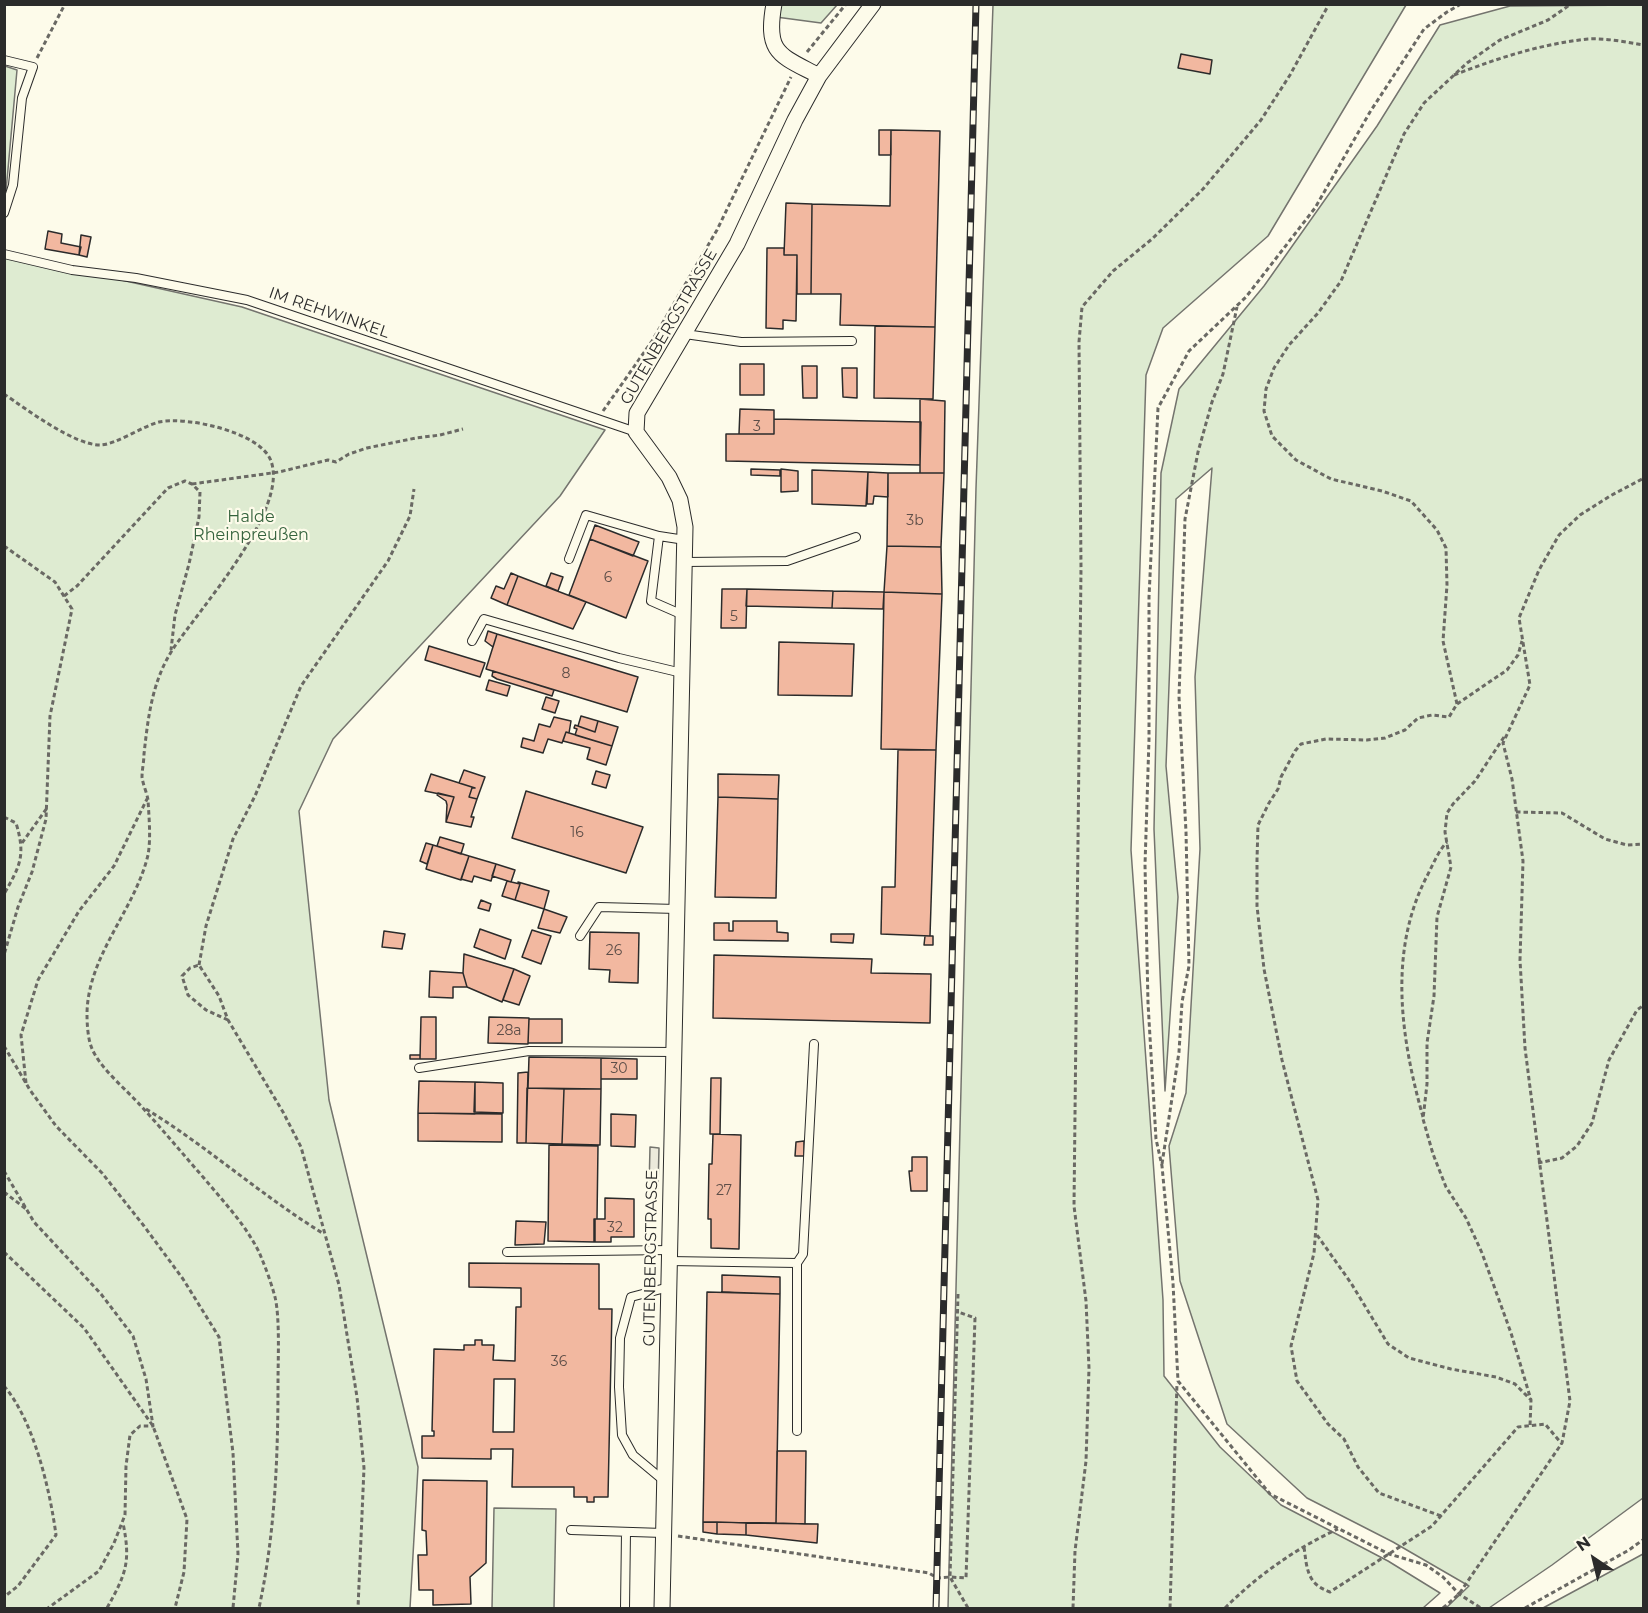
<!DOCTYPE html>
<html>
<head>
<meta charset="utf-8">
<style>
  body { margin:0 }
  #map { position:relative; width:1648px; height:1613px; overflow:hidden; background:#fdfbea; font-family:Montserrat,sans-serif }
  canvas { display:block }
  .frame { position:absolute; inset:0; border:6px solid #2b2b2b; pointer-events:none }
  .north { position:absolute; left:1564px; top:1529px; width:60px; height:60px; -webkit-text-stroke:4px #fdfbea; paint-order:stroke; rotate:325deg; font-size:16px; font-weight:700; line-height:24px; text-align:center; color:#2b2b2b }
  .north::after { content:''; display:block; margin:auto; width:21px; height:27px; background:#2b2b2b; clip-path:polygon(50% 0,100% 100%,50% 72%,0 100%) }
</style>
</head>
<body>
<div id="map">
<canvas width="1648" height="1613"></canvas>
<div class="frame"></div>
<div class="north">N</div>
</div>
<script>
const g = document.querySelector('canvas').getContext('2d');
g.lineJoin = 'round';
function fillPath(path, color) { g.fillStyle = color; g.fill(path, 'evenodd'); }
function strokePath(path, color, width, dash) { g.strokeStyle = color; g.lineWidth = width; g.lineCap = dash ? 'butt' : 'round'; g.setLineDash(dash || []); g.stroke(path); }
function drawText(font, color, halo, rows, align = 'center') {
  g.font = font + ' Montserrat,sans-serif'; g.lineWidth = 4.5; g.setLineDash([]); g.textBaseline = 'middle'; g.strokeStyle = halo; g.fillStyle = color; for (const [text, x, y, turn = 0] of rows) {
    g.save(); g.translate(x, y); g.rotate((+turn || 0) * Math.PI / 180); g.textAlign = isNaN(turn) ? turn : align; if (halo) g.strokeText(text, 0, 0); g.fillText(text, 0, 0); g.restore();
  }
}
const green = new Path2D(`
  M777 5H837L821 23 776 17Z
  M993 5H1406L1268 236 1163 328 1146 375 1131 850 1163 1300 1164 1376 1220 1447 1281 1505 1388 1561 1440 1593 1423 1608H948L976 488Z
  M1644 5 1643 1498 1552 1565 1489 1608H1446L1469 1586 1393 1542 1307 1498 1227 1424 1180 1281 1169 1146 1186 1093 1200 849 1195 677 1212 468 1176 499 1166 766 1178 897 1165 1091 1154 829 1161 473 1179 389 1264 286 1377 126 1440 25 1510 6Z
  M5 66 17 70 5 202Z
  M5 254 242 307 605 430 560 496 333 739 299 811 329 1100 418 1467 410 1608H5Z
  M494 1508 556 1509 554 1608H492Z
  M1643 1554V1608H1543L1632 1560Z`);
fillPath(green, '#deebd1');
strokePath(green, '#74746e', 1.5);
const parking = new Path2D(`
  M650 1147 659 1148 658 1188H649Z`);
fillPath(parking, '#eceadb');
strokePath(parking, '#74746e', 1.5);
const building = new Path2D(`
  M1181 54 1212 60 1210 74 1178 68Z
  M879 130H891V155H879Z
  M891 130 940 131 935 327 840 325 841 294H811L812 204 890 206Z
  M786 203 812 204 811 294H797V255H784Z
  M48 231 62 234 61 243 81 247 79 255 45 249Z
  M81 235 91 237 87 257 79 255Z
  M767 248H784V255H797L796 321 783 320V329L766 328Z
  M875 326 935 327 933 399 874 398Z
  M740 364H764V395H740Z
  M802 366H817V398H803Z
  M842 368H857V398L843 397Z
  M920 399 945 401 944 473H920Z
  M740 409 774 410V434H739Z
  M774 419 921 422 920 465 726 461V434H774Z
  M751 469 780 470V476L751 475Z
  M781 469 798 471V491L781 492Z
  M812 470 868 472 866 506 812 504Z
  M868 472 888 473V497L874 496 873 504H867Z
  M888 473H944L941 547 887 546Z
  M595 525 639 542 633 556 590 539Z
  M590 539 648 561 626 618 569 595Z
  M887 546 941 547 942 594 884 592Z
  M511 573 518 576 507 605 491 598 496 586 504 589Z
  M551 573 563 577 558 591 546 586Z
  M518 576 586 602 573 629 507 605Z
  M722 589H747L746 628H721Z
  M747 589 833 591 832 608 746 606Z
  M833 591 884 592 883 609 832 608Z
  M884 592 942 594 936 750 881 749Z
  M488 631 497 634 493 647 485 641Z
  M497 634 638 677 627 712 486 669Z
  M779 642 854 644 852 696 778 695Z
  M429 646 485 663 480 677 425 660Z
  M493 671 554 690 552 696 497 679 492 676Z
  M489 680 510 686 507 696 486 690Z
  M546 697 559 701 555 713 542 709Z
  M581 716 598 721 595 732 578 726Z
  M554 717 571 721 569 733 566 732 562 743 548 739 543 753 521 747 523 738 534 741 539 724 550 727Z
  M598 721 618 727 612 746 575 735 577 729 574 728 575 725 595 732Z
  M566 732 612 746 606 765 587 759 590 748 563 741Z
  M898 750H936L930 936 881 934 882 887H895Z
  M464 770 485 777 477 799 469 797 472 788H475L459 783Z
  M596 771 610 775 606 788 592 784Z
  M431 774 475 788H472L469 797 477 799 471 817H474L471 827 446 822 454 797 425 791Z
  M718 774 779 775 778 799 718 797Z
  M526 791 643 827 626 873 512 838Z
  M438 793 454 797 446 822 447 805 446 801 437 795Z
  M718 797 778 799 776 898 715 897Z
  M440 837 464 844 461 854 437 846Z
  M426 843 433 845 427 864 420 861Z
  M433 845 469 856 461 880 426 869Z
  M469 856 496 864 491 881 474 876 472 882 461 879Z
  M496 864 515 870 511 882 492 876Z
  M507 881 520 884 515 900 502 896Z
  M518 882 549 891 544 909 515 900 520 884Z
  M481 900 491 904 489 911 478 908Z
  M544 909 567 917 560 933 538 928Z
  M733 921H777V932L788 933V941L714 940V923H729V931H733Z
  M480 929 511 940 505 959 474 947Z
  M532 930 551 936 541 964 522 957Z
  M384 931 405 934 402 949 382 947Z
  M590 932 639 933 638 983 609 982 610 970 589 969Z
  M831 934H854L853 943 831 942Z
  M925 936H933V945H924Z
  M464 954 514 969 502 1002 467 987 463 973Z
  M714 955 872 959 871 973 931 974 930 1023 713 1018Z
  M514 969 530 976 519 1005 503 1000Z
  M430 971 463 973 467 987H453V998L429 997Z
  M421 1017H436V1059H420Z
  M489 1017 529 1018 528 1044 488 1043Z
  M529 1019H562V1043H528Z
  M410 1055H420V1059H410Z
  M529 1057 601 1058V1089L528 1088Z
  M601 1058 637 1059V1079H601Z
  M528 1072 526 1143H517L518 1073Z
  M711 1078H721L720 1134H710Z
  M419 1081 475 1082V1114L418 1113Z
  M475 1082 503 1083V1113L474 1112Z
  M527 1088 564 1089 562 1144 526 1143Z
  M564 1089H601L600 1145 562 1144Z
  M418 1113 502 1114V1142L418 1141Z
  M611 1114 636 1115 635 1147 611 1146Z
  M713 1134 741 1135 739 1249 711 1248V1219H708L709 1164H712Z
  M804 1141V1156H795L796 1142Z
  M549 1145 598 1146 597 1219H594V1242L548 1241Z
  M912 1157H927V1191H911L909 1171H912Z
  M605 1198 634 1199V1237H611V1242H595V1219H605Z
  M516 1221 546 1222 544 1244 515 1245Z
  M469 1263 599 1264V1309H612L608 1497H594V1502H587V1497H574V1487H512L513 1449H491V1459L422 1458V1436H434V1431H432L434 1349 464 1350V1345H475V1340H482V1345H494L493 1360 515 1361 516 1307H521V1288L469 1287ZM494 1379H515L514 1432H493Z
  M722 1275 780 1277V1294L722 1292Z
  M707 1292 780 1294 776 1523 703 1522Z
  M777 1451H806L805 1524 776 1523Z
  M423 1480 487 1481 486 1563 470 1577 471 1604 433 1605V1590H419L418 1555H427L426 1531 422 1530Z
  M703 1522H717V1534L703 1532Z
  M717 1522 746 1523V1535L717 1534Z
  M746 1523 818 1524 817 1543 746 1535Z`);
fillPath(building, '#f2b8a0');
strokePath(building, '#2b2b2b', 1.5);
const lane = new Path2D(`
  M4 60 33 67 22 98 13 185 4 213
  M4 254 72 270 136 278 247 300 636 432
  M685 334 741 342 852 341
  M569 559 586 515 659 536
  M685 562 787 561 856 537
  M683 615 651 601 659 536 685 540
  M472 641 484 619 619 658 682 673
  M580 936 599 907 677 909
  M419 1068 529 1051 674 1052
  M507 1252 670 1250
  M669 1261 797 1263V1431
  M797 1263 803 1254 814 1044
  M663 1480 633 1455 622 1435 619 1387 620 1338 631 1297 669 1287
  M571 1530 663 1533
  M625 1608 626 1532`);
const street = new Path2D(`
  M774 4C765 54 780 55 819 76
  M662 1608 685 527 680 500 669 477 636 432 637 413 737 244 795 120 819 76 873 4`);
strokePath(lane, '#2b2b2b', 10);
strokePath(street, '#2b2b2b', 17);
strokePath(new Path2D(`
  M1461 4 1447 12 1424 29 1370 112 1315 208 1246 297 1189 351 1158 408 1149 597V739L1145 865 1148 1003 1156 1139 1162 1166 1173 1283 1178 1381 1270 1494 1389 1554 1426 1565 1443 1577 1459 1594 1481 1608
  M807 52 846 4
  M37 58 65 4
  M1454 75C1498 58 1541 44 1588 39 1606 38 1626 42 1644 45
  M4 394C26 409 74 445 100 445 115 445 143 426 159 422 186 416 261 432 271 461 289 510 200 608 173 649 152 681 148 718 144 754 144 761 142 770 142 777 143 785 147 793 148 800 149 817 151 839 148 855 135 910 87 956 87 1015 87 1024 88 1038 91 1046 98 1067 127 1090 141 1106 162 1129 182 1153 203 1177 223 1201 245 1224 259 1252 265 1266 271 1282 275 1297 280 1318 278 1359 278 1383 278 1458 275 1534 259 1608
  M603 411 652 341 717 230 791 77
  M192 484 279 472 328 460 336 462 349 454 367 448 416 438 440 435 463 429
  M4 546 55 582 72 609 50 716 46 819 32 872 18 907 4 955
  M64 596 77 586 168 488 185 481 192 484 200 492 199 517 189 564 175 615 171 650
  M1457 704 1443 641 1447 585 1446 548 1437 530 1411 501 1382 491 1331 479 1296 460 1272 436 1264 411 1266 389 1274 368 1289 345 1318 313 1341 281 1404 134 1424 103 1467 63 1500 40 1548 20 1571 4
  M1504 737 1475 781 1453 804 1447 813 1445 832 1451 867 1437 917 1434 996 1427 1043V1084L1423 1119 1433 1154 1446 1187 1466 1218 1482 1253 1511 1333 1531 1400 1530 1426
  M1516 812 1562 813 1605 839 1627 845 1644 844
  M4 817 16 823C26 856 20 866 4 894
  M22 843 47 808
  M199 965 206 926 233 839 255 796 301 686 388 561 410 516 414 489
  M228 1020 206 1010 188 995 182 976 190 968 199 965 219 996 228 1020 283 1112 301 1147 339 1285 357 1397 364 1468 358 1608
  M4 1046 30 1090 56 1126 102 1173 144 1226 183 1279 219 1337 233 1453 238 1554 233 1608
  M26 1083 21 1035 38 980 79 911 114 866 147 799
  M146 1109C208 1147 262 1196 324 1234
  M1423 1117C1401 1039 1388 953 1426 878 1432 867 1438 851 1447 842
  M1538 1163 1562 1158 1577 1146 1592 1123 1609 1060 1637 1010 1644 1005
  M1162 1164 1179 1052 1182 1002 1189 966 1186 832 1179 697 1185 519 1198 452 1212 402 1223 374 1237 307
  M4 1171 34 1222 101 1294 133 1336 146 1379 153 1426H140L130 1435 126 1466 125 1515 114 1543 99 1571 48 1608
  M4 1192 26 1209
  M1317 1235 1351 1283 1388 1344 1409 1358 1451 1369 1496 1377 1515 1384 1531 1400
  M4 1252 84 1328 153 1426 187 1519 184 1572 175 1608
  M958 1294 950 1577 966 1578 975 1318 958 1312
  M4 1386C34 1421 50 1490 56 1535L18 1586 4 1597
  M1441 1516 1379 1493 1358 1467 1344 1439 1328 1424 1297 1381 1291 1346 1314 1253 1318 1200 1282 1060 1264 969 1257 906V860L1258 825 1269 803 1278 789 1281 777 1295 751 1301 744 1326 739 1367 740 1385 738 1405 730 1418 718 1432 715 1449 717 1457 704 1507 670 1518 655 1522 641
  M678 1536 929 1573 937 1578 950 1577 968 1608
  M1304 1547C1307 1569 1307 1584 1330 1592L1432 1526 1518 1427 1545 1424 1562 1444
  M107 1608C126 1574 131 1562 123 1523
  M1073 1608 1075 1551 1086 1461 1089 1368 1086 1301 1074 1206 1081 568 1079 342 1082 307 1113 271 1152 239 1203 189 1261 120 1290 75 1329 4
  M1170 1608 1177 1383
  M1225 1608C1257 1576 1296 1548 1338 1529
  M1443 1608 1459 1594 1562 1443 1570 1401 1525 1048 1520 960 1523 861 1512 779 1503 743 1530 685 1519 618 1539 570 1559 535 1580 515 1610 496 1644 478
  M1525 1608 1629 1550 1644 1539`), '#6a6964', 3, [4.5, 3]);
strokePath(lane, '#fdfbea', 8);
strokePath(street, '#fdfbea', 15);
const rail = new Path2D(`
  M936 1608 976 4`);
strokePath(rail, '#2b2b2b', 7);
strokePath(rail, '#fdfbea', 4.5, [14]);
drawText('14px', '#5d4e48', null, [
  ["3",757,427],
  ["3b",915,521],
  ["6",608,578],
  ["5",734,617],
  ["8",566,674],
  ["16",577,833],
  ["26",614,951],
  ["28a",509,1031],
  ["30",619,1069],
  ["27",724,1191],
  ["32",615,1228],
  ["36",559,1362]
]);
drawText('16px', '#2b2b2b', '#fdfbea', [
  ["IM REHWINKEL",329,313,19],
  ["GUTENBERGSTRASSE",669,327,-60],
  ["GUTENBERGSTRASSE",651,1258,-89]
]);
drawText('16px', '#34623c', '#fdfbea', [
  ["Halde",251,517],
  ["Rheinpreußen",251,535]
]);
</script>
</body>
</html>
